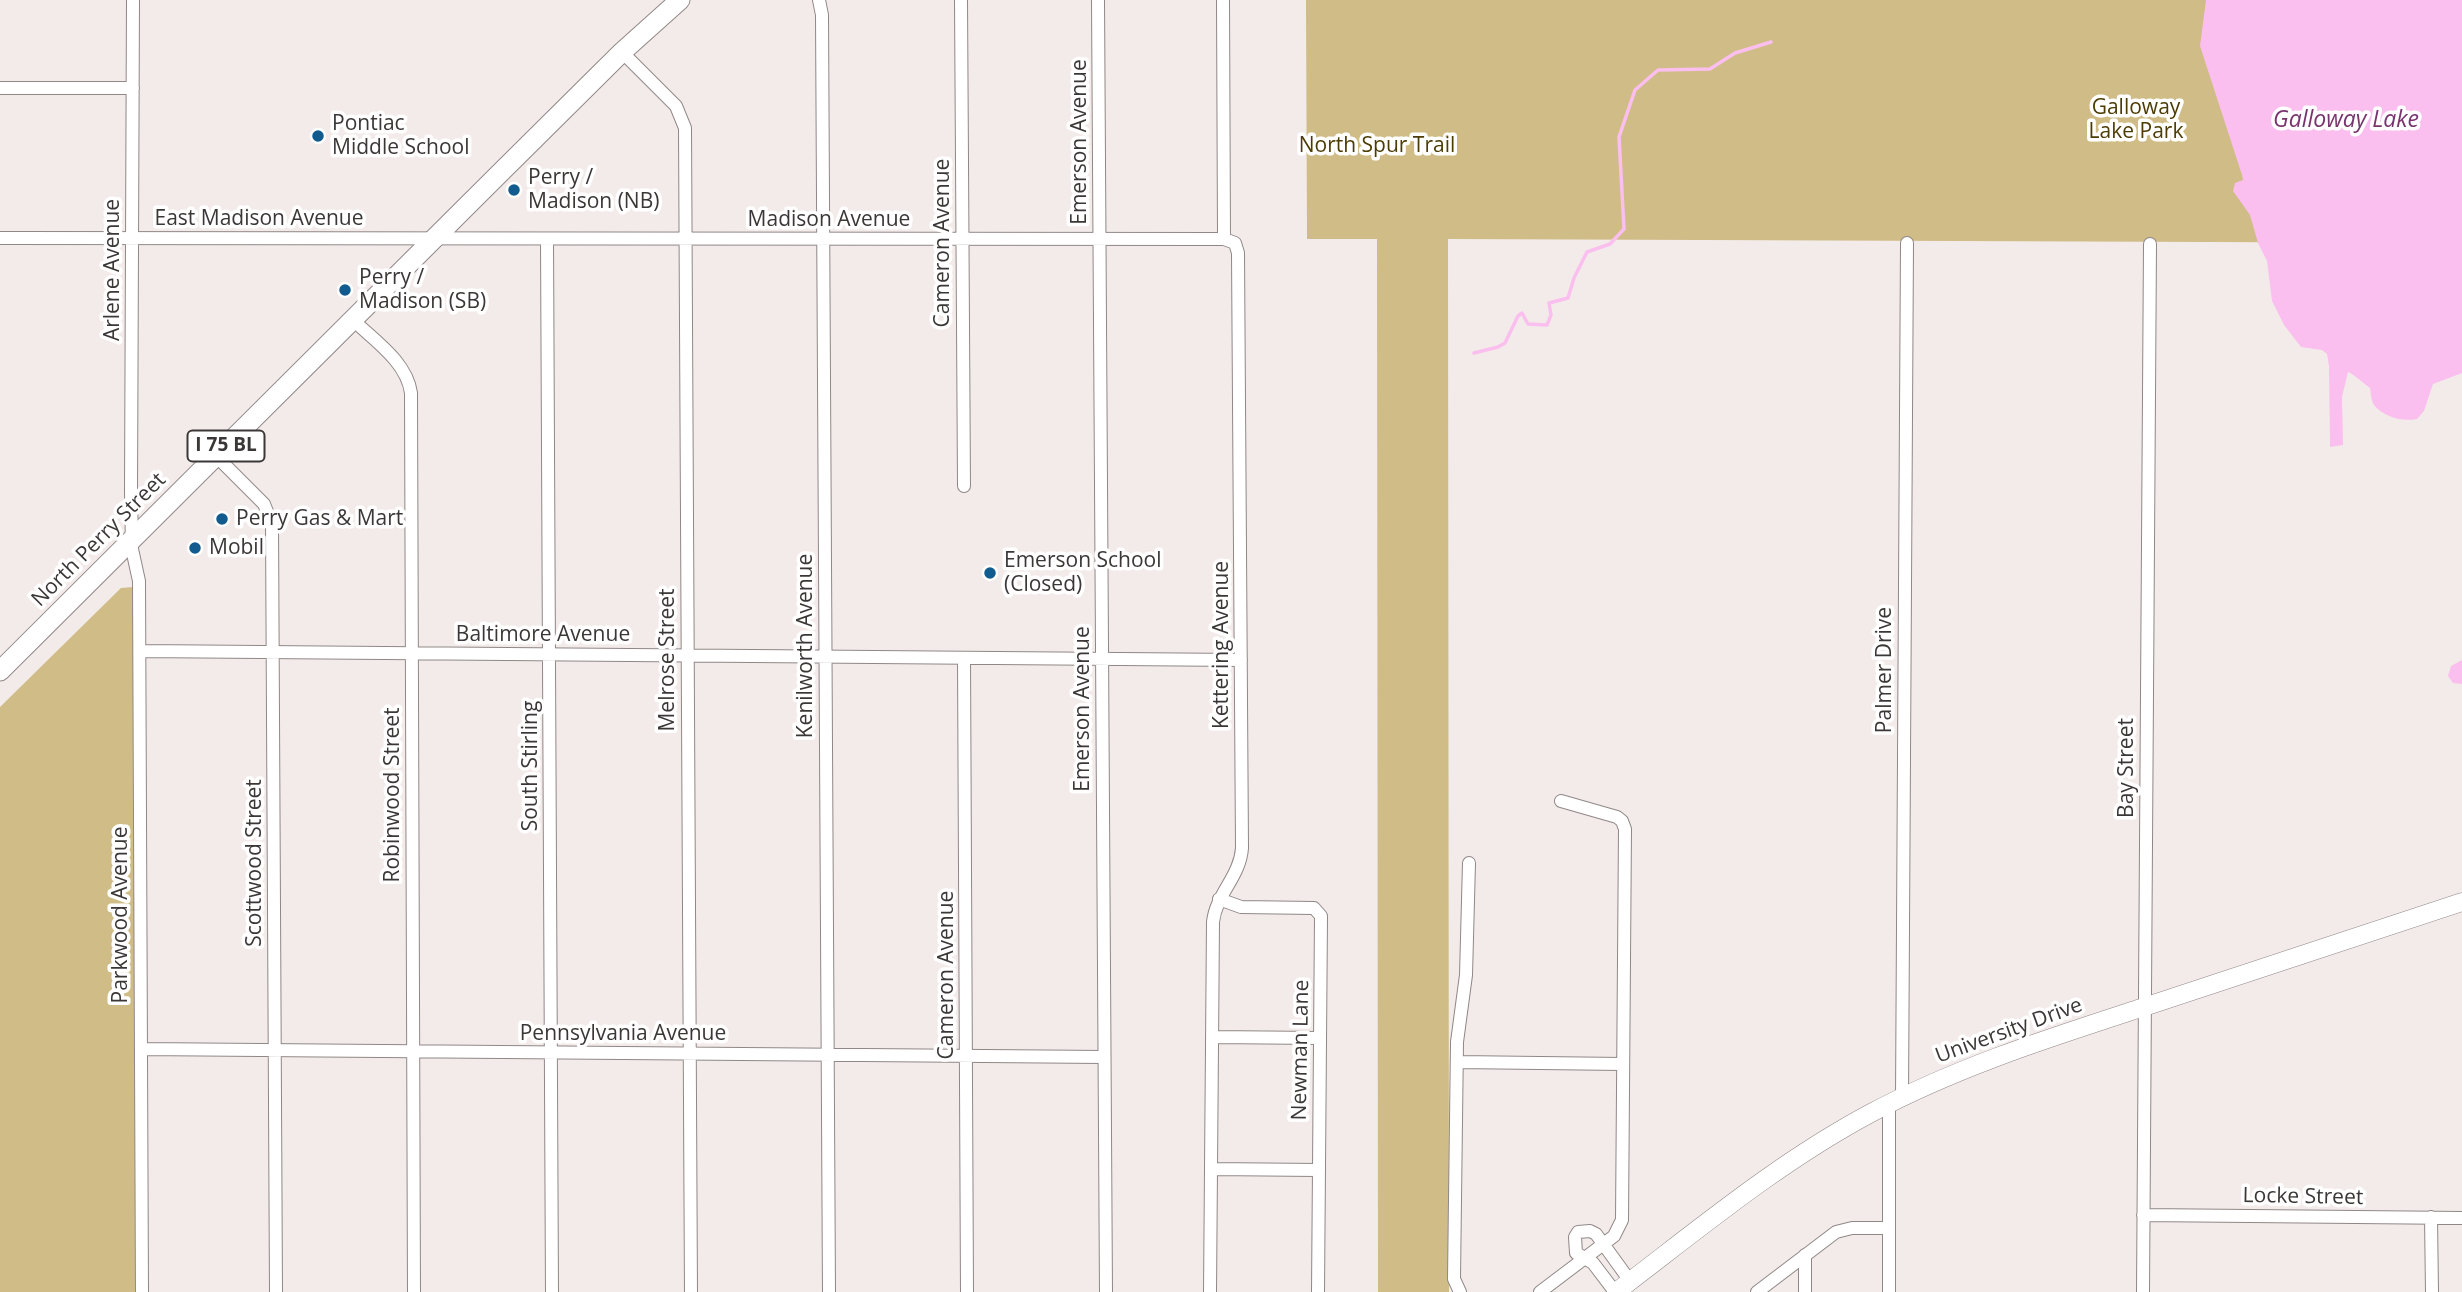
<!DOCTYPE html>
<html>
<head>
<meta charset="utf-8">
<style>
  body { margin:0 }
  canvas { display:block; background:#f3ebe9 }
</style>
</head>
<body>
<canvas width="2462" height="1292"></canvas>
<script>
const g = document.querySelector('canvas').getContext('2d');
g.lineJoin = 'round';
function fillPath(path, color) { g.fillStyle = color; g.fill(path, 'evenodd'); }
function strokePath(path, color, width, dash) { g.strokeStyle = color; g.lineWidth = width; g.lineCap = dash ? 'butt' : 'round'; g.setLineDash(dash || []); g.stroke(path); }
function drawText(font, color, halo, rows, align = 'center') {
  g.font = font + ' "Open Sans",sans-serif'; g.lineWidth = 7; g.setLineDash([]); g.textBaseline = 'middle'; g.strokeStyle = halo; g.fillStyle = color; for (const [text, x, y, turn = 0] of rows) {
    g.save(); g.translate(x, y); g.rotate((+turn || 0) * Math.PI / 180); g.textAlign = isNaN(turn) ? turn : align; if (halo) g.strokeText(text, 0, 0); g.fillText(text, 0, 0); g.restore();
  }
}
fillPath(new Path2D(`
  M1306 0H2343L2462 243 1448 239 1449 1292H1378L1377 239H1307Z
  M133 587 136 1292H0V707L121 588Z`), '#d0bc87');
fillPath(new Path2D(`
  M2206 0H2462V373L2433 384 2424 411 2417 419C2402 422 2384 417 2374 405 2371 400 2371 394 2370 388 2366 385 2352 373 2348 372L2342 397 2343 445 2330 447 2329 366 2327 354 2322 350 2301 347 2284 325 2272 301 2267 261 2258 243 2250 215 2233 191 2235 183 2243 180 2242 175 2200 46Z
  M2462 660V684L2453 683 2448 676 2451 666Z`), '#fabfee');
strokePath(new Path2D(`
  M1474 353 1498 347 1505 343 1518 316 1522 313 1528 324 1547 325 1551 315 1549 303 1568 298 1574 278 1587 252 1610 244 1624 229 1619 137 1635 90 1658 70 1710 69 1735 53 1771 42`), '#fabfee', 3.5);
const minor = new Path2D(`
  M133 0 131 491 132 549 139 581 142 1292
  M819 0 822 15 829 1292
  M961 0 964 486
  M1098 0 1106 1292
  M1223 0 1224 239
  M622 52 676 106 685 128 691 1292
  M0 88H133
  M0 238 1224 239 1235 243 1238 253 1242 848C1240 877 1216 894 1213 922L1210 1292
  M547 239 552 1292
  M353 320C374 340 407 362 411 393L414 1292
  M216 456 264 504 272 524 276 1292
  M140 651 1241 660
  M964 658 967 1292
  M1219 899 1241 907 1314 908 1321 916 1318 1292
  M1212 1037 1320 1038
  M141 1049 1104 1057
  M1457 1062 1623 1064
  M1902 1097 1907 243
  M1889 1104V1292
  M1211 1169 1319 1170
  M2143 1215 2462 1218
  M2431 1217 2432 1292
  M1460 1292 1454 1279 1457 1042 1466 975 1469 863
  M1540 1292 1614 1236 1622 1220 1625 829 1622 821 1617 817 1561 801
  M1615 1292 1593 1263 1576 1253 1575 1237 1578 1232 1590 1231 1596 1234 1630 1281
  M1757 1292 1836 1232 1852 1228H1889
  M1805 1292V1255
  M2143 1292 2150 244`);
const secondary = new Path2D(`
  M1616 1292C1699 1229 1779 1162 1871 1113 1957 1067 2049 1038 2141 1008 2248 973 2355 937 2462 902`);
const primary = new Path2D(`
  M0 671 498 175 622 52 680 0`);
strokePath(minor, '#908887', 14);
strokePath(secondary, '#908887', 19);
strokePath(primary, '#908887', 21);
strokePath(minor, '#fff', 12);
strokePath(secondary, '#fff', 18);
strokePath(primary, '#fff', 19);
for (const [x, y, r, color] of [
  [318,136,7,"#125b8f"],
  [514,190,7,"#125b8f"],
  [345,290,7,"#125b8f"],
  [222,519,7,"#125b8f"],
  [195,548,7,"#125b8f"],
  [990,573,7,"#125b8f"]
]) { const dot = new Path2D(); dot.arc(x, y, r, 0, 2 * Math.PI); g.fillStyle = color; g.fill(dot); strokePath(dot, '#fff', 2.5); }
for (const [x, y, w] of [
  [226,446,77]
]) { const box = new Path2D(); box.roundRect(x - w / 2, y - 15.5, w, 31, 5); g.fillStyle = '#fff'; g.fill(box); strokePath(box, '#3b3737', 2); }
drawText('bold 19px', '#3b3737', null, [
  ["I 75 BL",226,446]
]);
drawText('21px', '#4d3c03', '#fff', [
  ["Galloway",2136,108],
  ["Lake Park",2136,132],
  ["North Spur Trail",1377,146]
]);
drawText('21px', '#3b3737', '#fff', [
  ["Pontiac",332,124],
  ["Middle School",332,148],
  ["Perry /",528,178],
  ["Madison (NB)",528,202],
  ["Perry /",359,278],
  ["Madison (SB)",359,302],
  ["Perry Gas & Mart",236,519],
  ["Mobil",209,548],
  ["Emerson School",1004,561],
  ["(Closed)",1004,585]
], 'left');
drawText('21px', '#3b3737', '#fff', [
  ["Emerson Avenue",1080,142,-90],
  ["East Madison Avenue",259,219],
  ["Madison Avenue",829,220],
  ["Cameron Avenue",943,243,-90],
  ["Arlene Avenue",113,270,-90],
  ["North Perry Street",99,540,-45],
  ["Baltimore Avenue",543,635],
  ["Kettering Avenue",1222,645,-90],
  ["Kenilworth Avenue",806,646,-90],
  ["Melrose Street",668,660,-90],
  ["Palmer Drive",1885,670,-90],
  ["Emerson Avenue",1083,709,-90],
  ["South Stirling",531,766,-90],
  ["Bay Street",2127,768,-90],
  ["Robinwood Street",393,795,-90],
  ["Scottwood Street",255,863,-90],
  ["Parkwood Avenue",121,915,-90],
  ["Cameron Avenue",947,975,-90],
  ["University Drive",2009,1031,-20],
  ["Pennsylvania Avenue",623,1034],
  ["Newman Lane",1301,1050,-89],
  ["Locke Street",2303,1197,1]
]);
drawText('italic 23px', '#78346e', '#fff', [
  ["Galloway Lake",2346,120]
]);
</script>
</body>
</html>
